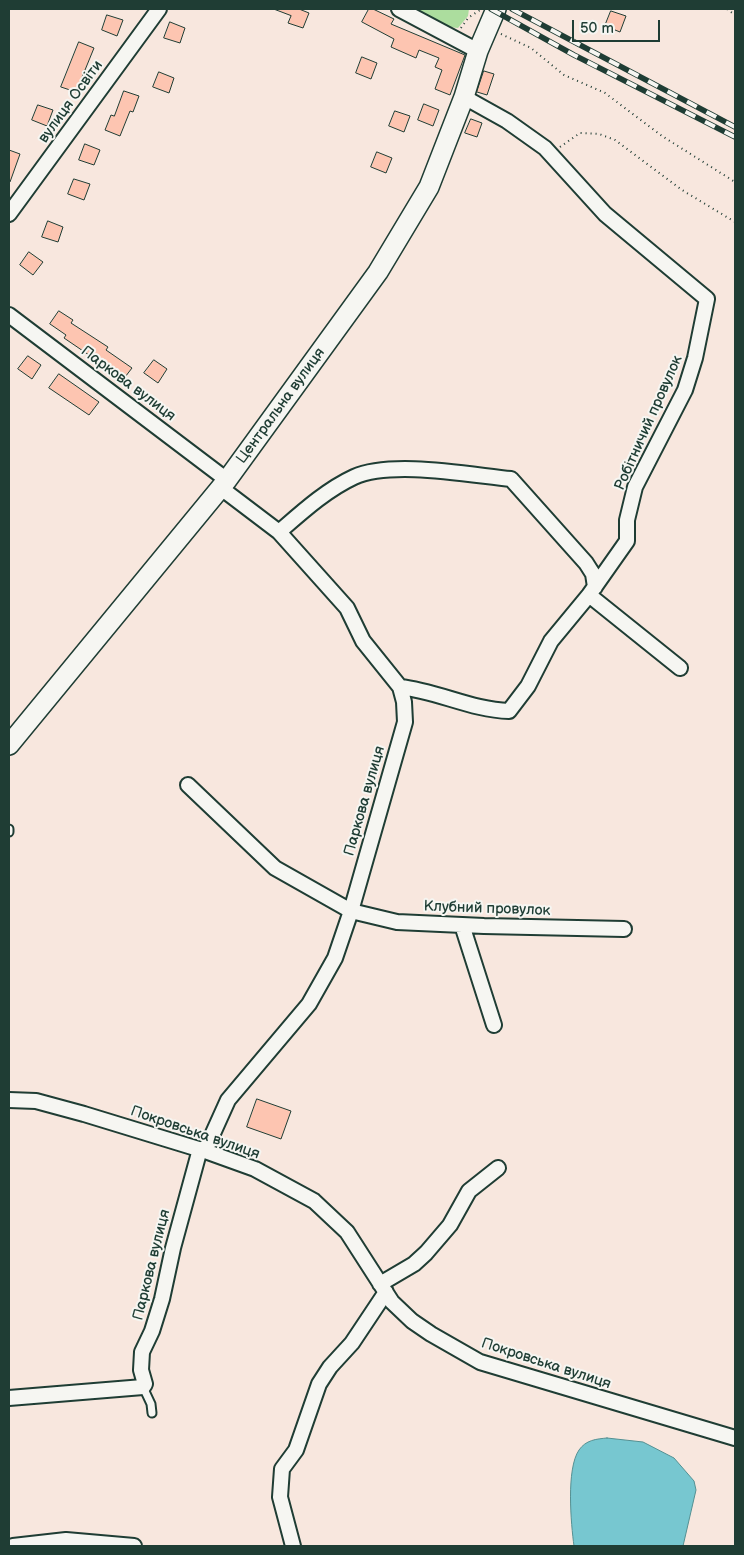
<!DOCTYPE html>
<html>
<head>
<meta charset="utf-8">
<style>
  body { margin:0 }
  #map { position:relative; width:744px; height:1555px; overflow:hidden; background:#f8e7de; font-family:"Balsamiq Sans",sans-serif }
  canvas { display:block }
  .frame { position:absolute; inset:0; border:10px solid #1f3d34; pointer-events:none }
  .scale { position:absolute; left:572px; top:20px; width:88px; height:22px; box-sizing:border-box; border:2px solid #1f3d34; border-top:0; padding-left:6px; font-size:15px; line-height:18px; white-space:nowrap; color:#1f3d34; -webkit-text-stroke:4px #f6f6f2; paint-order:stroke }
</style>
</head>
<body>
<div id="map">
<canvas width="744" height="1555"></canvas>
<div class="frame"></div>
<div class="scale">50 m</div>
</div>
<script>
const g = document.querySelector('canvas').getContext('2d');
g.lineJoin = 'round';
function fillPath(path, color) { g.fillStyle = color; g.fill(path, 'evenodd'); }
function strokePath(path, color, width, dash) { g.strokeStyle = color; g.lineWidth = width; g.lineCap = dash ? 'butt' : 'round'; g.setLineDash(dash || []); g.stroke(path); }
function drawText(font, color, halo, rows, align = 'center') {
  g.font = font + ' "Balsamiq Sans",sans-serif'; g.lineWidth = 4; g.setLineDash([]); g.textBaseline = 'middle'; g.strokeStyle = halo; g.fillStyle = color; for (const [text, x, y, turn = 0] of rows) {
    g.save(); g.translate(x, y); g.rotate((+turn || 0) * Math.PI / 180); g.textAlign = isNaN(turn) ? turn : align; if (halo) g.strokeText(text, 0, 0); g.fillText(text, 0, 0); g.restore();
  }
}
fillPath(new Path2D(`
  M409 9H469L468 16 458 28 449 27Z`), '#acdd9e');
const water = new Path2D(`
  M607 1438 643 1442 674 1458 694 1481 696 1490 683 1546H574C571 1524 566 1469 579 1450 586 1440 596 1439 607 1438Z`);
fillPath(water, '#77c7d0');
strokePath(water, '#549092', 1);
const building = new Path2D(`
  M274 9H299L309 13 303 28 288 23 291 16Z
  M369 9H373L394 19 391 24 465 55 450 95 435 89 442 70 435 67 439 58 419 50 416 58 391 47 394 39 362 22Z
  M611 11 626 16 620 32 605 26Z
  M107 15 123 20 117 36 102 30Z
  M170 22 185 28 180 43 164 38Z
  M79 42 94 48 76 92 61 87Z
  M362 57 377 63 371 79 356 73Z
  M484 71 494 74 487 95 477 92Z
  M159 72 174 78 169 93 153 87Z
  M124 91 139 96 133 112 130 111 120 136 105 130 111 115 114 116Z
  M424 104 439 110 433 126 418 120Z
  M38 105 53 110 47 126 32 120Z
  M395 111 410 116 404 132 389 126Z
  M471 119 482 123 477 137 465 133Z
  M85 144 100 150 94 165 79 160Z
  M9 150 20 154 10 182H9Z
  M377 152 392 158 386 173 371 167Z
  M74 179 90 184 84 200 68 194Z
  M48 221 63 227 58 242 42 237Z
  M29 252 43 262 33 275 20 265Z
  M59 311 73 320 71 323 108 347 106 350 132 368 122 381 109 372 111 370 64 338 66 335 50 324Z
  M28 356 41 365 32 379 18 369Z
  M154 360 167 369 158 383 144 373Z
  M59 374 99 402 89 415 49 388Z
  M257 1099 291 1111 281 1139 247 1127Z`);
fillPath(building, '#fdc5b1');
strokePath(building, '#1f3d34', 1);
const lane = new Path2D(`
  M9 829V832
  M143 1387 151 1404 152 1413`);
const street = new Path2D(`
  M399 9 478 51
  M9 214 159 9
  M9 315 227 480
  M279 532C302 512 326 490 354 477 392 460 470 475 511 479L586 563 593 574 595 587
  M589 595 680 668
  M400 687C437 691 472 710 509 711L528 686 551 641 589 595 627 541V520L635 487 685 390 695 358 707 299 605 214 545 148 507 121 464 97
  M188 785 275 868 351 911 397 922 484 926 624 929
  M462 925 494 1025
  M9 1100 36 1101 84 1114 205 1151 255 1169 314 1201 347 1232 392 1302 412 1321 431 1334 480 1362 735 1438
  M205 1151 228 1100 309 1004 335 958 351 911 405 722 404 702 400 687 363 641 347 608 279 532 221 488
  M380 1284 414 1264 426 1253 450 1225 469 1191 498 1168
  M9 1398 143 1387 145 1384 141 1370 142 1352 152 1331 162 1299 173 1248 200 1149
  M13 1546 66 1540 134 1546
  M293 1546 280 1497 282 1469 296 1450 319 1384 330 1367 352 1343 386 1292`);
const secondary = new Path2D(`
  M9 745 227 480 378 272 429 187 464 97 478 51 496 9`);
strokePath(lane, '#1f3d34', 11);
strokePath(street, '#1f3d34', 18);
strokePath(secondary, '#1f3d34', 22);
strokePath(new Path2D(`
  M727 9 735 15
  M461 28 468 18 480 10
  M501 34 531 48 564 75 605 93 662 136 735 182
  M560 147 580 133 599 134 615 140 682 190 735 222`), '#1f3d34', 2, [1, 4]);
strokePath(lane, '#f6f6f2', 7);
strokePath(street, '#f6f6f2', 14);
strokePath(secondary, '#f6f6f2', 19);
const rail = new Path2D(`
  M491 9 574 55 735 137
  M512 9 735 127`);
strokePath(rail, '#1f3d34', 5.5);
strokePath(rail, '#f6f6f2', 4, [11]);
drawText('15px', '#1f3d34', '#f6f6f2', [
  ["вулиця Освіти",71,102,-54],
  ["Паркова вулиця",128,384,37],
  ["Центральна вулиця",281,406,-54],
  ["Робітничий провулок",649,423,-66],
  ["Паркова вулиця",365,801,-74],
  ["Клубний провулок",487,909,2],
  ["Покровська вулиця",195,1133,19],
  ["Паркова вулиця",152,1265,-76],
  ["Покровська вулиця",546,1364,18]
]);
</script>
</body>
</html>
